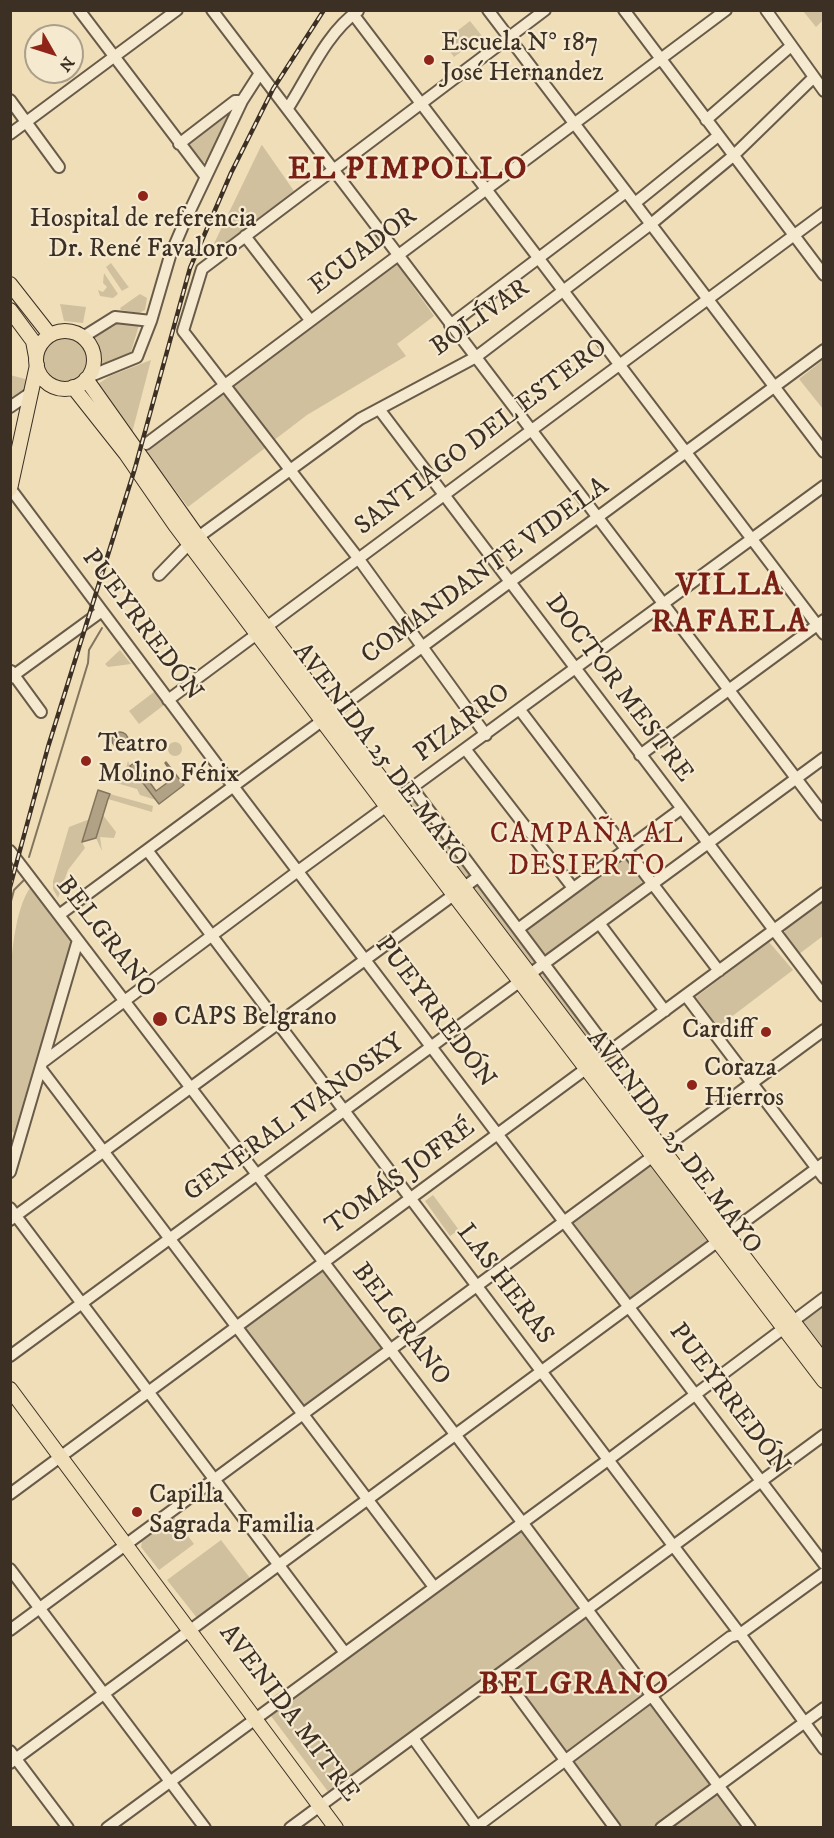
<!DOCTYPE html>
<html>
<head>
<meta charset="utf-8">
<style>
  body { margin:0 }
  #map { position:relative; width:834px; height:1838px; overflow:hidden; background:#efdeb7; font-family:"IM FELL DW Pica",serif }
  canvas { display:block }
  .frame { position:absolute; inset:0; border:12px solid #3c2f24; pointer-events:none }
  .north { position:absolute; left:24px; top:24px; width:60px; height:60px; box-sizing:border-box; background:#f5ead0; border:2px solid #ab9f8b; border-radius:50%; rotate:129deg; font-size:16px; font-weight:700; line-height:24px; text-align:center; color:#3c2f24 }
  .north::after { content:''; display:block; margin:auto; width:21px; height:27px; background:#8f2418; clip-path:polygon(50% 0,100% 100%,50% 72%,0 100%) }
</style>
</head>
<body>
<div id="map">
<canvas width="834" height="1838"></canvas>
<div class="frame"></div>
<div class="north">N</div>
</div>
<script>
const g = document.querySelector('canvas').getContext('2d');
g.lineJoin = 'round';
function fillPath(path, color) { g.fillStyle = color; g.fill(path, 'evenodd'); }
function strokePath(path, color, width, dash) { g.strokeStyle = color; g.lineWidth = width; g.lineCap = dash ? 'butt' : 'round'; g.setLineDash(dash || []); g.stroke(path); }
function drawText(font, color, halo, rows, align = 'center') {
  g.font = font + ' "IM FELL DW Pica",serif'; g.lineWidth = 4.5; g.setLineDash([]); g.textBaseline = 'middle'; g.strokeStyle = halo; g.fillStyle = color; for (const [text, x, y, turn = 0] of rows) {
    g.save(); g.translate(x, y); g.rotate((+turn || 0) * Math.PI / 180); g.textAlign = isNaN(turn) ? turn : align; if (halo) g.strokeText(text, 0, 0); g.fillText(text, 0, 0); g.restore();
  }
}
fillPath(new Path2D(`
  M803 11H823V20L816 27Z
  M470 21 482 36 454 57 443 42Z
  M235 107 207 161 202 163 186 143Z
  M262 145 294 191 208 256 261 146Z
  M111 263 127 285 129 287 122 291 106 267Z
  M397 264 434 316 397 344 406 356 307 415 273 441 235 394 234 384 392 265Z
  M104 273 118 294 113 298 100 296 98 290 103 292 107 287 103 283Z
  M140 294 147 298 145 310 139 313 121 310 120 308Z
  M60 304 86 307 83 323 64 321Z
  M114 321 139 325 130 355 95 369C100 357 98 348 92 338Z
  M41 359a24 24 0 1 1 48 0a24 24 0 1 1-48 0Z
  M151 360 132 433 100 391 98 384 110 376Z
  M823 360V409L799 379Z
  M10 375 29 380 28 388 11 400Z
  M220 394 225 396 265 448 188 507 147 453 155 441Z
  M120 650 131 664 108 667 105 664Z
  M154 692 164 705 139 724 129 711Z
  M168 749a7 7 0 1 1 14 0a7 7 0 1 1-14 0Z
  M128 761 130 766 156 800 140 795 137 789 113 782 114 776 123 778Z
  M110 794 153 806 152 812 108 799Z
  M412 797 472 876 463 882 403 804Z
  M103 815 116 832 114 838 100 837 102 851 96 838Z
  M90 819 82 842 85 848 68 870 58 898 53 889V881L69 827Z
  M623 859 629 861 642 879 641 885 547 954 540 952 527 935 528 928Z
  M477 883 537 961 528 968 469 890Z
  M30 888 72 943 13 1149H11L14 1133 11 1131C11 1075 0 931 30 888Z
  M823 901V936L799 954 785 936V930Z
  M769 942 793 970 718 1027 696 997Z
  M544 970 603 1048 594 1055 535 977Z
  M654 1164 709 1240 629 1299 574 1223Z
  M433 1195 459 1230 450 1236 425 1201Z
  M325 1270 384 1350 304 1409 245 1329Z
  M823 1305V1354L800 1322Z
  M174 1517 194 1544 159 1570 141 1547 142 1541Z
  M518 1530 523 1532 577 1607V1611L329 1793 271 1716V1713Z
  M221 1540 250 1578 197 1618 167 1580Z
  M587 1610 750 1827H615L501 1673Z`), '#d1c09e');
const water = new Path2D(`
  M112 740a8 8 0 1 1 16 0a8 8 0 1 1-16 0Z
  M135 762 156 791 175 777 165 763 166 762 184 785 159 804 130 766Z
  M98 790 110 794 108 799 96 838 82 842Z`);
fillPath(water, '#b2a285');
strokePath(water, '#83745e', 1.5);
strokePath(new Path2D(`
  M29 857 88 663 89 650 102 628
  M10 905 14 890 24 880`), '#83745e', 2);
const minor = new Path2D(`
  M79 10 205 176
  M212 10 824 815
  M488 10 824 452
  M624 10 824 275
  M766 10 824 91
  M353 14 824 634
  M10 100 59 167
  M288 108C308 77 327 32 358 11
  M706 120 791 46
  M10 134 177 10
  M179 144 235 101H242
  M635 203 718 136
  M245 236 310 320
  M151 321 170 256 185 221 242 101 260 73
  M450 325 626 192
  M83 337 115 317 151 321 137 357 88 377
  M10 407 32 392
  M379 409 824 996
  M146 444 726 10
  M10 488 233 786 824 1564
  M159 575 190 543 360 419 476 357 651 224 733 156 813 78
  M11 671 41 712
  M10 678 102 611
  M168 700 824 213
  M520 710 719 971
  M486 735 358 558 183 331 202 269 545 10
  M466 750 573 888
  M640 755 824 620
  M413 789 610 1052
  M147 850 740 1634 824 1749
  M10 851 522 1522 750 1828
  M59 915 824 350
  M599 923 665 1011
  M518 929 681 809
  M686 996 824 1178
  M43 1062 298 871 824 486
  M41 1069 434 1587
  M10 1172 78 940
  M10 1208 345 1653
  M10 1220 478 877
  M10 1356 824 758
  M10 1494 824 893
  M10 1569 205 1828
  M10 1630 824 1030
  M501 1673 615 1828
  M413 1738 478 1828
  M10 1751 68 1828
  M10 1763 824 1163
  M107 1828 608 1460 824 1298
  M290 1828 824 1435
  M475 1828 730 1637 740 1634 824 1573
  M661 1828 824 1708`);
const major = new Path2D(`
  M10 284 50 335
  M10 310 33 341 36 357
  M36 360a29 29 0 1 1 58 0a29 29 0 1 1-58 0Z
  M86 379 198 537 824 1362
  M73 387 126 454 175 525 387 807 824 1381
  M10 489 37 365
  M10 1389 336 1828`);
strokePath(minor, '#695b49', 14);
strokePath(major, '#3c2f24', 16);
strokePath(minor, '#f5ead0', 10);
strokePath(major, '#efdeb7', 14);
const rail = new Path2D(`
  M10 887 48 747 135 468 190 268 231 173 273 89 324 10`);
strokePath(rail, '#3c2f24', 4.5);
strokePath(rail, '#f5ead0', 2, [7]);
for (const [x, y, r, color] of [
  [429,60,6,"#8f2418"],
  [143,196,6,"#8f2418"],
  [86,761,6,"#8f2418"],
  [160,1019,8,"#8f2418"],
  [766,1032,6,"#8f2418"],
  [692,1085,6,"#8f2418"],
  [137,1512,6,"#8f2418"]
]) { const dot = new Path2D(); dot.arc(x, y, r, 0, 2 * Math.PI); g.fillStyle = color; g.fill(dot); strokePath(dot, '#f5ead0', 2); }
drawText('26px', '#3c2f24', '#f5ead0', [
  ["Escuela N° 187",441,45],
  ["José Hernandez",441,75],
  ["Hospital de referencia",143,221,"center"],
  ["Dr. René Favaloro",143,251,"center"],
  ["Teatro",98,746],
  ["Molino Fénix",98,776],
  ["CAPS Belgrano",174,1019],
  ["Cardiff",754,1032,"right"],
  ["Coraza",704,1070],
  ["Hierros",704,1100],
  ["Capilla",149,1497],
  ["Sagrada Familia",149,1527]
], 'left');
drawText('26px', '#3c2f24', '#f5ead0', [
  ["ECUADOR",364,252,-37],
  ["BOLÍVAR",481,319,-35],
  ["SANTIAGO DEL ESTERO",482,438,-37],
  ["COMANDANTE VIDELA",486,572,-36],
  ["PUEYRREDÓN",141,626,53],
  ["DOCTOR MESTRE",618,689,53],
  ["PIZARRO",463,724,-37],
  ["AVENIDA 25 DE MAYO",379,756,53],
  ["BELGRANO",105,938,52],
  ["PUEYRREDÓN",434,1013,53],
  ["GENERAL IVANOSKY",295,1119,-36],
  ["AVENIDA 25 DE MAYO",673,1143,53],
  ["TOMÁS JOFRÉ",401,1178,-36],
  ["LAS HERAS",504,1285,53],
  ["BELGRANO",400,1325,53],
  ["PUEYRREDÓN",728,1400,53],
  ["AVENIDA MITRE",288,1714,53]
]);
g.letterSpacing = '1.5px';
drawText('28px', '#7a1f14', '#f5ead0', [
  ["CAMPAÑA AL",587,836],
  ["DESIERTO",587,868]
]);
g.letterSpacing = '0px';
g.letterSpacing = '1.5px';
drawText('bold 32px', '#7a1f14', '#f5ead0', [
  ["EL PIMPOLLO",408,171],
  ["VILLA",730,587],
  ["RAFAELA",730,624],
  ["BELGRANO",574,1686]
]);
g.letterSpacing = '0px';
</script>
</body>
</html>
